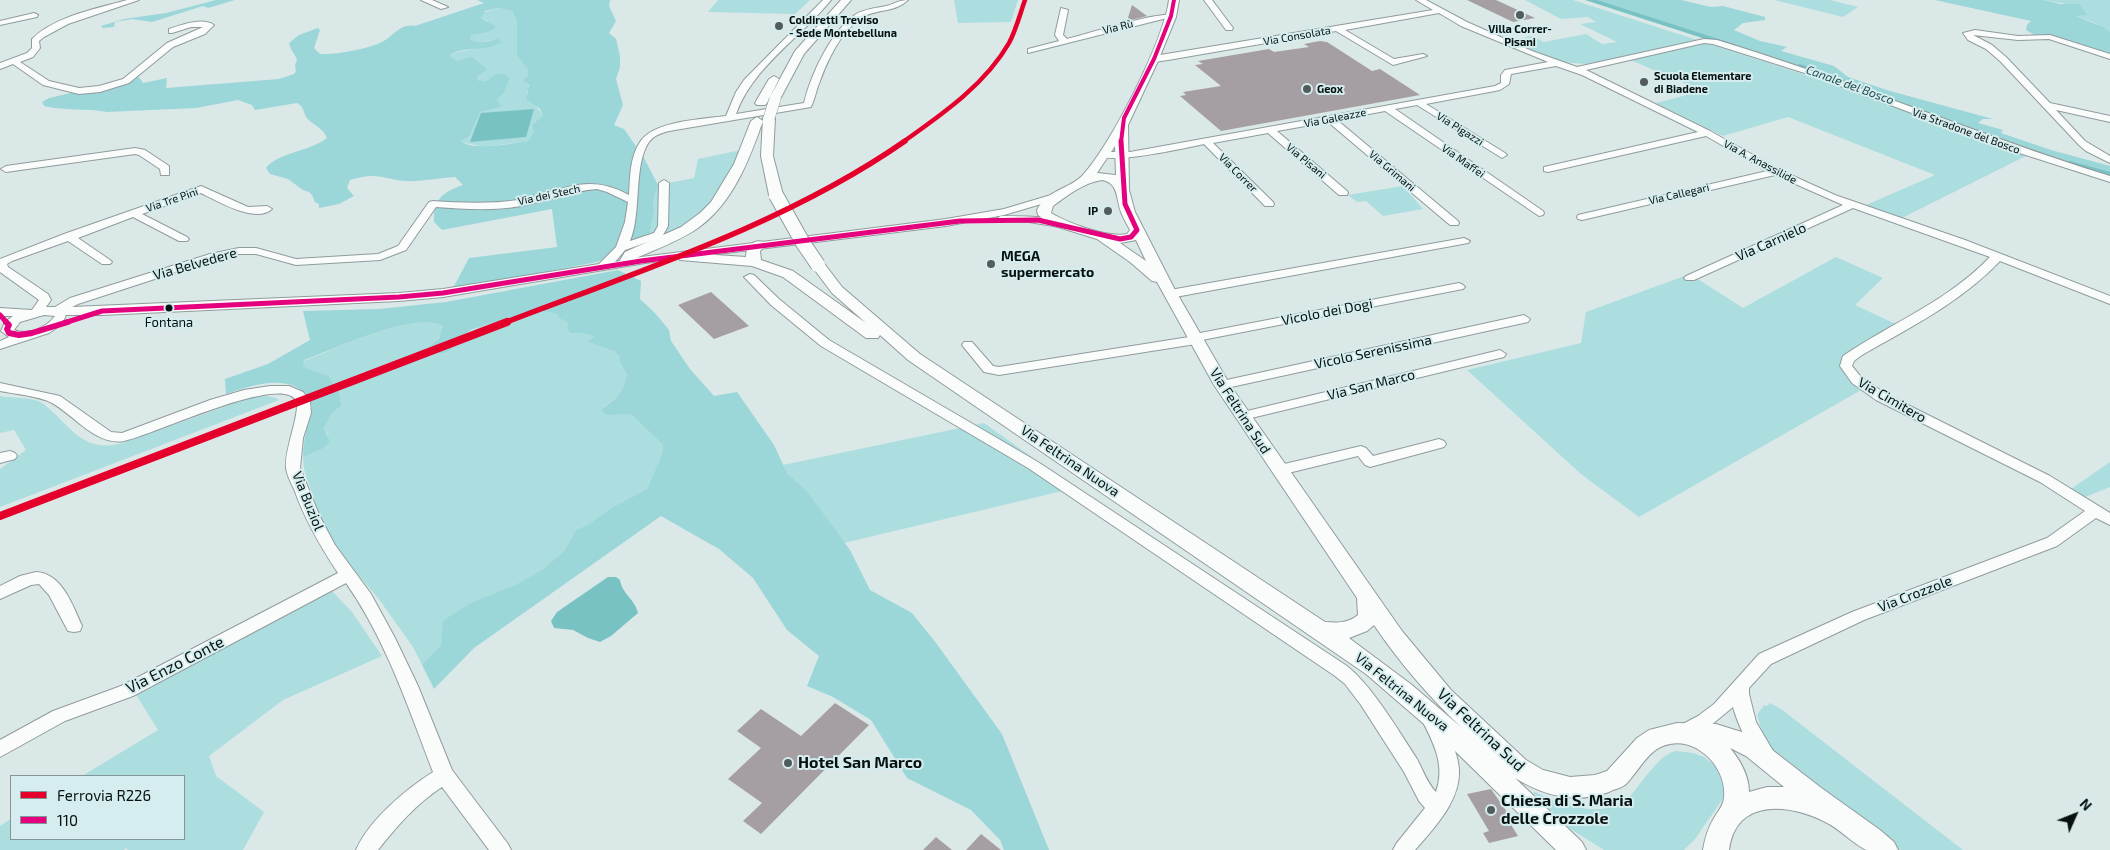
<!DOCTYPE html>
<html>
<head>
<meta charset="utf-8">
<style>
  body { margin:0 }
  #map { position:relative; width:2110px; height:850px; overflow:hidden; background:#dbe8e8; font-family:"Exo 2",sans-serif }
  canvas { display:block }
  .legend { position:absolute; left:10px; top:775px; width:175px; height:65px; box-sizing:border-box; background:#d5edee; border:1px solid #839596; margin:0; padding:6px 9px; list-style:none; font-size:15px; color:#081111 }
  .legend li { display:flex; align-items:center; gap:10px; height:25px }
  .legend b { width:25px; border:1px solid #839596 }
  .north { position:absolute; left:2050px; top:790px; width:50px; height:50px; -webkit-text-stroke:4px #d5edee; paint-order:stroke; rotate:46deg; font-size:14px; font-weight:700; line-height:20px; text-align:center; color:#081111 }
  .north::after { content:''; display:block; margin:auto; width:18px; height:22px; background:#081111; clip-path:polygon(50% 0,100% 100%,50% 72%,0 100%) }
</style>
</head>
<body>
<div id="map">
<canvas width="2110" height="850"></canvas>
<ul class="legend">
<li><b style="height:6px;background:#e4002b"></b>Ferrovia R226</li>
<li><b style="height:6px;background:#e5007d"></b>110</li>
</ul>
<div class="north">N</div>
</div>
<script>
const g = document.querySelector('canvas').getContext('2d');
g.lineJoin = 'round';
function fillPath(path, color) { g.fillStyle = color; g.fill(path, 'evenodd'); }
function strokePath(path, color, width, dash) { g.strokeStyle = color; g.lineWidth = width; g.lineCap = dash ? 'butt' : 'round'; g.setLineDash(dash || []); g.stroke(path); }
function drawText(font, color, halo, rows, align = 'center') {
  g.font = font + ' "Exo 2",sans-serif'; g.lineWidth = 4; g.setLineDash([]); g.textBaseline = 'middle'; g.strokeStyle = halo; g.fillStyle = color; for (const [text, x, y, turn = 0] of rows) {
    g.save(); g.translate(x, y); g.rotate((+turn || 0) * Math.PI / 180); g.textAlign = isNaN(turn) ? turn : align; if (halo) g.strokeText(text, 0, 0); g.fillText(text, 0, 0); g.restore();
  }
}
fillPath(new Path2D(`
  M718 0H810L795 14 708 12Z
  M954 0H1018L1011 22 958 23Z
  M1525 0H1573L1818 79 2026 156 1900 219 1864 206 1935 175 1788 117 1723 136 1656 103 1702 91 1624 57 1586 64 1562 62 1506 41 1532 36 1544 42 1586 34 1602 44 1617 42 1580 24 1596 22 1588 17 1561 19Z
  M1774 0H1830L1858 7 1843 17Z
  M2043 0H2110V32L2093 22 2074 15H2086C2079 3 2056 3 2043 0Z
  M498 8 512 11 517 21V56L528 70V75L525 77 529 88 526 94 543 115 535 122 534 131 528 141 484 147 461 142 471 131 472 125 480 112 502 107 497 99 504 93 509 81 492 77 490 80 482 82 478 80 477 77 486 69 471 56 458 61 450 56 457 52 493 46 498 44 492 40 477 43 470 40 472 35 484 33 488 21 481 18 482 13Z
  M741 150V159L715 202 683 225 648 244 654 210 653 202 658 185 694 178 698 159Z
  M1403 186 1423 209 1383 216 1366 201 1357 202 1348 195Z
  M1836 257 1883 278 1855 305 1900 326 1850 362 1851 379 1861 390 1639 517 1581 474 1467 370 1581 343 1586 312 1690 274 1743 308Z
  M548 311 557 314 560 319 569 321 570 333H582L594 336 589 342 614 351 620 357V364L627 375C622 398 617 395 601 410L631 414 663 445 662 454 647 489 611 508 589 524 576 530 564 551 542 570 515 585 470 603 457 613 441 645 422 665 413 647 378 598 333 546 321 522 304 469 303 457 320 450 328 435 324 428 332 413 341 406 319 373 302 367 304 361C335 349 414 311 443 326 441 335 438 339 431 345L458 343 461 337 481 326 516 318 526 313Z
  M0 396C12 398 27 397 38 401 44 403 49 409 54 413 76 435 89 452 123 443L246 399C257 396 269 394 279 400L0 507V469L26 450 14 430 0 433Z
  M984 423 1075 488 844 543 807 491 787 473 783 465Z
  M2110 462V487L2085 497 2071 489Z
  M329 588 352 612 382 656 283 700 209 756 216 776 264 812 243 850H128L126 848 124 850H0V826L11 819V839H184V776H82L158 730 135 693Z
  M1770 703 1781 709 1963 850H1900L1772 750 1762 731 1757 715 1764 705 1767 706Z
  M1676 751 1693 753 1704 757 1716 767 1724 782V797L1695 839 1684 850H1604L1569 828 1533 793 1535 792C1562 805 1604 821 1630 796 1638 788 1644 777 1652 769 1659 761 1666 753 1676 751Z`), '#acdddf');
fillPath(new Path2D(`
  M216 0H235L208 8 203 6 152 22 132 19 115 22 114 27 103 28 101 26 124 19 166 13Z
  M477 0H610L609 6 616 21 609 33 616 39 620 56V67L616 79 623 105 614 125 624 129 644 158 658 185 653 202 654 210 648 244 597 262 452 290 469 258 557 247 552 209 442 230 434 222C433 199 443 192 463 185L455 177C440 178 417 182 404 181 380 178 376 172 350 180L347 188 354 196 339 204 319 208V204L315 202 312 195 309 192 303 190 288 179 270 174 266 168C277 153 311 151 327 138 323 127 312 125 306 117 303 111 304 107 297 103L255 110 252 105 238 100 196 108 107 112C86 108 65 111 44 106L42 102 49 98 139 77 143 83 167 78 166 88 279 79 294 74 296 71 295 66 297 59 291 49 289 43 299 35 318 28 320 30 314 48 320 54C336 55 367 49 382 42 394 36 400 23 415 26L484 3ZM498 8 512 11 517 21V56L528 70V75L523 80 529 85 526 99 540 109 543 115 532 125 534 131 528 141C512 143 474 152 461 141L469 136 480 112 502 107 497 99 504 93 510 78 503 74H496C489 79 486 84 478 80L477 77 487 69 471 56 458 61 450 56C460 45 487 53 501 42L499 39C489 40 478 46 470 39L472 35 484 33 494 29 495 26 481 18 485 11Z
  M1587 0H1681L1711 7 1723 6 1765 17V20L1743 23 1734 30 1760 41 1787 47 1781 51 1834 66 1848 77 1890 91 1993 119H1983L1978 123 2003 130 2001 133 2051 150 2110 166V176L1712 40Z
  M1935 0H2043L2060 4H2079L2087 15 2076 16 2103 27 2110 32V55L2062 40 2038 37 2026 30 2027 25 2031 21Z
  M618 270 641 281 640 299 655 313 669 330 671 341 690 369 714 396 737 392 774 445 787 473 807 491 850 550 870 590 912 613 936 643 1002 734 1049 850H1004L1000 840 971 810 907 778 871 720 833 697 807 686 819 656 787 630 753 578 719 549 661 516 474 648 434 689 422 665 441 645 443 621 470 603 515 585 542 570 564 551 576 530 589 524 611 508 647 489 662 454 663 445 631 414 607 415 601 410C617 397 622 396 627 375L620 363V357L614 351 588 342 594 336 582 333H570L567 328 569 322 560 319 557 314C548 311 536 310 526 313 521 314 517 318 512 319 498 322 484 324 471 330 454 340 455 359 430 351L431 345 439 338 443 326C414 311 335 349 304 360L303 367 328 376 339 393 341 406 332 413 324 428 330 442 320 450 303 457C303 446 305 436 307 426 309 421 312 416 312 411 313 405 310 401 307 397 290 372 250 386 226 394L225 379 268 364 310 340 303 311 379 309 446 302Z`), '#9bd6d8');
fillPath(new Path2D(`
  M534 109 526 137 470 142 481 113Z
  M608 577H616L620 580C622 594 635 599 638 613L611 636 600 642 588 638 573 630 554 628 551 621 557 612Z`), '#79c2c4');
fillPath(new Path2D(`
  M1585 0H1597L1737 45 1733 48 1730 47Z
  M1800 64 1868 88 1870 90 1865 93 1862 92 1797 69V65Z
  M2070 161 2110 172V178L2066 166 2065 164 2066 162Z`), '#79c2c4');
fillPath(new Path2D(`
  M1467 0H1496L1535 18 1513 22Z
  M1132 5 1147 16 1127 21Z
  M1320 41 1327 42 1372 71 1380 69 1420 95 1221 131 1180 96 1186 95 1183 92 1221 86 1195 65 1203 64 1198 61 1269 49 1274 52 1309 47 1304 44Z
  M711 292 749 326 714 339 678 305Z
  M835 703 869 725 761 834 743 821 762 803 728 779 761 748 737 731 761 709 801 736Z
  M1491 789 1514 822 1510 823 1518 836 1489 843 1483 833 1489 831 1467 794Z
  M981 834 1001 850H966Z
  M936 837 952 850H923Z`), '#a59ea2');
const minor = new Path2D(`
  M127 0H139L68 24 44 37 39 41 40 48 33 57 20 62 49 81 79 88 99 86 123 79 167 43 203 27H191L172 33H169V29C182 25 202 17 214 25L205 34 173 47 129 83 100 92 79 94 43 85 13 64 0 69V63L27 53 32 48V39C55 16 96 9 127 0Z
  M421 0H432L448 7 441 9Z
  M823 0H831C800 38 752 68 736 114L804 103C811 74 831 31 856 14 865 9 876 8 886 6 894 4 899 0 908 0 896 12 879 9 865 16 843 27 828 59 820 81 816 90 815 99 811 107L669 131C661 133 653 136 649 142 633 165 642 213 630 241L654 233 658 226 659 183 664 180 669 183 668 226 662 237 625 250 615 262 633 258 946 219 1004 209 1061 192 1065 193 1066 195 1065 197 1004 215 946 226 645 263 443 297 399 301 102 315H66L62 324 49 333 0 349V341L9 337 1 331 5 322 13 316H0V308L32 310 39 300 0 272V259L64 234 201 186 248 207 267 206 272 209C256 224 217 201 201 193L142 214 187 237 189 239 187 241H179L133 217 78 238 110 260 112 262 110 264H102L68 241 12 261 7 264 8 267 48 294 51 300 46 307H55L70 298 210 254 239 248H256L296 259 378 254 398 246 429 202 433 201C461 203 490 204 518 200 562 193 584 171 629 195 630 177 630 157 640 142 653 121 703 119 726 116L736 92 744 80ZM597 189 607 192 628 202 625 222 616 247 599 264 443 289 399 293 72 307 78 304 216 259 239 254H256L296 265 380 260 406 250 436 207C464 209 493 211 521 206 547 201 571 191 597 189ZM44 315 55 316C46 328 28 336 14 330L20 322Z
  M1204 0H1212L1233 28 1232 30H1226Z
  M1416 0H1426L1467 22 1532 51 1577 67 1704 39 1717 40C1850 80 1977 135 2110 176V182L2007 149 1811 75 1713 44 1704 43 1586 70 1710 131 1780 170 1835 195 1965 240 2110 296V304L2000 261C1961 302 1911 327 1862 355L1854 361 1852 366 1861 377 1886 394 2050 476 2110 513V525L2096 518 2057 546 1864 620 1771 664 1749 688V694L1756 722 1776 756 1774 762C1769 763 1767 765 1762 762 1751 756 1736 719 1733 707L1710 726 1683 740 1677 737 1674 732 1677 727 1698 716 1714 704 1759 654 1852 612 2047 538 2085 511 2040 482 1876 400 1852 383 1840 366 1843 356C1893 322 1948 301 1990 257L1853 208 1694 280H1686L1684 278 1686 276 1843 205 1775 175 1582 220 1578 219 1577 217 1578 215 1767 171 1706 136 1548 172 1544 171V167L1698 132 1582 75 1556 66 1511 74 1509 84 1500 90 1426 104 1505 153 1507 155 1502 158 1417 105 1395 109 1543 211 1544 213 1543 215 1539 216 1385 111 1337 120 1458 221 1459 223 1458 225H1450L1328 122 1277 131 1347 191 1348 193 1347 195H1339L1268 133 1213 143 1273 202 1274 204 1273 206H1265L1204 144C1185 148 1111 165 1099 155L1104 152H1130L1495 86 1501 83V75L1505 70 1548 62 1461 26 1439 13 1345 30 1394 59 1423 54 1427 56 1393 65 1336 31 1168 60 1154 62 1150 59 1154 56 1433 10Z
  M1061 8 1068 10 1063 35 1067 39C1084 35 1165 9 1175 16L1028 53V49L1059 41 1055 35Z
  M34 13 38 15 37 17 0 25V21Z
  M1975 30 2018 36 2050 35 2110 54V59L2049 39 2018 40 1973 35 1992 45 2006 57 2050 103 2110 116V122L2056 110 2085 141 2110 156V163L2086 151 2079 145 2000 61 1986 49 1968 40 1963 33Z
  M135 148 145 150 169 166V175H161L160 169 139 155 135 154 6 172 1 169 6 166Z
  M1001 216C1016 216 1062 216 1071 225L1066 228 1029 222 997 221 996 219Z
  M1464 238 1470 241 1468 243 1170 298 1164 294 1170 290Z
  M750 274 754 275 779 299 829 340 1038 462 1347 666C1373 687 1398 730 1417 759 1423 770 1427 783 1436 792 1445 767 1435 746 1424 724L1427 719 1433 716 1439 719C1447 732 1455 746 1458 762 1465 796 1436 826 1415 850H1393L1396 844 1425 808 1419 801 1404 772 1361 705 1345 684 1335 676 1028 468 821 346 771 305 746 279 744 277Z
  M1459 283 1463 285 1465 287 1463 289 1202 340 1196 344 999 375 984 372 962 345 964 342H972L993 366 999 367 1189 337 1195 334Z
  M1524 315 1530 319 1528 322 1222 389 1215 385 1222 381Z
  M1500 350 1506 354 1504 357 1243 420 1236 416 1243 412Z
  M0 383 60 396 111 432 122 433 210 400 244 390 270 386H289L303 392 310 401 311 413 303 438 300 468 320 517 335 545 371 594 395 638 418 686 452 770 508 844 511 850H489L442 787C416 804 397 826 378 850H356C369 820 406 789 433 772 408 707 386 640 346 583L133 696 65 721 0 757V740L53 711 121 686 338 573C320 546 305 520 294 489 291 483 287 475 286 468 284 450 301 412 296 401 283 372 149 437 124 441 96 446 74 415 52 403 39 396 15 394 0 391Z
  M1439 439 1444 441 1446 444 1444 447 1370 467 1365 465 1358 456 1280 475 1275 473 1273 470 1275 467 1280 465 1361 446 1366 448 1373 456Z
  M10 451 15 453 17 456 15 459 0 463V453Z
  M36 572C62 573 73 606 82 626L80 631 74 632 68 631 49 595 39 584 31 585 0 599V586L20 576Z`);
const major = new Path2D(`
  M841 0H851L804 54 779 101H771L769 99 795 51Z
  M1169 0H1179L1176 17 1158 61 1128 125 1129 190 1135 212 1175 290 1230 385 1402 631 1451 690 1526 760 1543 770 1570 777 1595 775 1607 771 1637 738 1649 730 1677 723 1716 724 1745 733 1762 742 1820 787 1880 830 1894 842 1898 850C1889 850 1876 850 1867 850 1859 848 1839 829 1829 824 1793 804 1736 796 1729 850H1703C1705 838 1708 828 1714 818 1718 811 1723 806 1724 798 1728 767 1694 733 1663 746 1647 752 1638 772 1626 784 1622 788 1614 789 1609 792 1576 804 1544 796 1515 778L1582 842 1586 850H1556L1454 750 1366 674 908 360 880 335 878 338H866L783 277 752 266 680 260 678 257 680 254 685 253 746 257C746 246 753 239 764 242L766 245 760 251 761 260 793 271 866 323 832 293 811 265 813 262H823L842 287 920 354 1325 622C1338 623 1348 623 1358 615L1357 598 1214 385 1157 282 1152 281 1130 262 1097 239 1055 226 1038 215 1037 210C1047 190 1069 189 1082 176 1110 147 1164 40 1169 0ZM1115 146 1116 175 1097 173ZM1102 180C1119 183 1116 199 1121 212 1123 218 1127 224 1130 230L1127 234C1107 238 1068 223 1051 213L1053 206C1068 195 1083 183 1102 180ZM1136 240 1146 261 1120 243ZM1374 625C1399 662 1429 697 1462 728L1412 685 1349 638 1367 631ZM1730 748 1746 756 1784 787H1767L1749 792C1749 776 1740 760 1730 748Z
  M774 76 779 79 767 103 765 105H757L755 103 769 79Z
  M769 114 775 118 773 156 783 195 776 199 769 195 761 156 763 118Z
  M757 117 763 121C749 160 733 203 698 228 679 241 657 249 636 258L631 265H621L619 262 625 252 681 227 700 213 711 202 734 164 751 121Z`);
strokePath(minor, '#919b9c', 2);
strokePath(major, '#919b9c', 2);
fillPath(minor, '#fafcfc');
fillPath(major, '#fafcfc');
const majorBridgeFar1 = new Path2D(`
  M769 118 775 99`);
const majorBridge = new Path2D(`
  M776 195 803 243 818 265`);
strokePath(majorBridgeFar1, '#919b9c', 12, []);
strokePath(majorBridge, '#919b9c', 16, []);
strokePath(majorBridgeFar1, '#fafcfc', 11);
strokePath(majorBridge, '#fafcfc', 14);
strokePath(new Path2D(`
  M1121 142 1124 118 1154 59 1171 16 1174 0`), '#e5007d', 4);
strokePath(new Path2D(`
  M0 315 7 323
  M64 323 102 311 399 297 443 293 641 261 960 221 1038 220 1120 239 1131 237 1137 230 1125 204 1121 141`), '#e5007d', 5);
strokePath(new Path2D(`
  M6 322 9 325 7 329 9 333 19 335 32 333 68 322`), '#e5007d', 6);
strokePath(new Path2D(`
  M903 142C941 115 985 85 1009 43 1016 30 1020 14 1025 0`), '#e4002b', 4.5);
strokePath(new Path2D(`
  M504 323C639 271 786 224 905 141`), '#e4002b', 5.5);
strokePath(new Path2D(`
  M0 516 507 322`), '#e4002b', 8);
for (const [x, y, r, color] of [
  [1520,15,5,"#525c5c"],
  [779,26,5,"#525c5c"],
  [1644,82,5,"#525c5c"],
  [1307,89,5,"#525c5c"],
  [1108,211,5,"#525c5c"],
  [991,264,5,"#525c5c"],
  [169,308,4.5,"#081111"],
  [788,763,5,"#525c5c"],
  [1491,810,5,"#525c5c"]
]) { const dot = new Path2D(); dot.arc(x, y, r, 0, 2 * Math.PI); g.fillStyle = color; g.fill(dot); strokePath(dot, '#d5edee', 2); }
drawText('bold 11px', '#081111', '#d5edee', [
  ["Coldiretti Treviso",789,20],
  ["- Sede Montebelluna",789,33],
  ["Villa Correr-",1520,29,"center"],
  ["Pisani",1520,42,"center"],
  ["Scuola Elementare",1654,76],
  ["di Biadene",1654,89],
  ["Geox",1317,89],
  ["IP",1098,211,"right"]
], 'left');
drawText('11px', '#081111', '#d5edee', [
  ["Via Rù",1118,27,-14],
  ["Via Consolata",1297,36,-10],
  ["Via Galeazze",1335,118,-11],
  ["Via Pigazzi",1460,129,32],
  ["Via Stradone del Bosco",1966,131,20],
  ["Via Pisani",1306,161,40],
  ["Via Maffei",1463,161,35],
  ["Via A. Anassilide",1760,162,28],
  ["Via Grimani",1392,171,40],
  ["Via Correr",1238,173,45],
  ["Via Callegari",1679,194,-13],
  ["Via dei Stech",549,195,-12],
  ["Via Tre Pini",172,200,-19]
]);
drawText('italic 12px', '#204c4f', '#d5edee', [
  ["Canale del Bosco",1850,85,20]
]);
drawText('13px', '#081111', '#d5edee', [
  ["Fontana",169,323]
]);
drawText('14px', '#081111', '#d5edee', [
  ["Via Carnielo",1771,242,-24],
  ["Via Belvedere",195,264,-16],
  ["Vicolo dei Dogi",1327,312,-11],
  ["Vicolo Serenissima",1373,352,-12],
  ["Via San Marco",1371,385,-14],
  ["Via Cimitero",1892,400,30],
  ["Via Feltrina Sud",1240,411,57],
  ["Via Feltrina Nuova",1070,461,34],
  ["Via Buziol",308,501,68],
  ["Via Crozzole",1915,594,-21],
  ["Via Feltrina Nuova",1402,692,39]
]);
drawText('bold 14px', '#081111', '#d5edee', [
  ["MEGA",1001,256],
  ["supermercato",1001,272]
], 'left');
drawText('16px', '#081111', '#d5edee', [
  ["Via Enzo Conte",175,665,-27],
  ["Via Feltrina Sud",1481,730,43]
]);
drawText('bold 16px', '#081111', '#d5edee', [
  ["Hotel San Marco",798,763],
  ["Chiesa di S. Maria",1501,801],
  ["delle Crozzole",1501,819]
], 'left');
</script>
</body>
</html>
